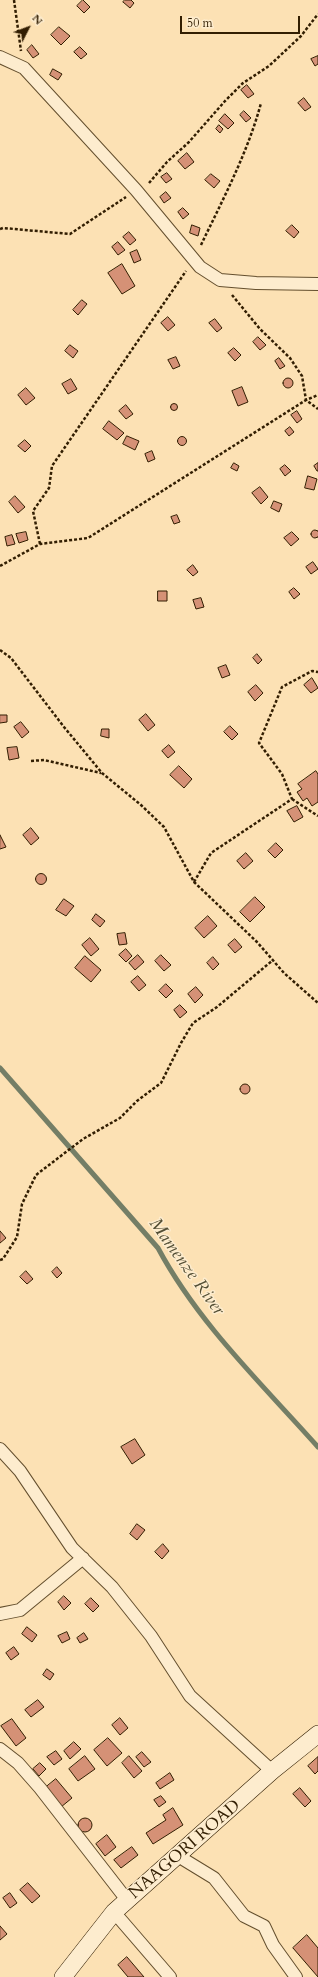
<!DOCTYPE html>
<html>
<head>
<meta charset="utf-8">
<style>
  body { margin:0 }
  #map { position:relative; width:318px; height:1977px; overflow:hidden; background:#fce1b4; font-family:Cardo,serif }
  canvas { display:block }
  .north { position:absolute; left:8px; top:8px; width:40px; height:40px; -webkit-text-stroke:3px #fdecce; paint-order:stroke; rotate:48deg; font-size:11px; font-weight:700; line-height:16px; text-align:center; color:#321e02 }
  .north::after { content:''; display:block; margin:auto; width:14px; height:18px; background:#321e02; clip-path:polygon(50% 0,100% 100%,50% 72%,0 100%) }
  .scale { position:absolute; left:180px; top:16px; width:120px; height:18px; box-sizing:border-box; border:2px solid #321e02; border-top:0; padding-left:5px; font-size:12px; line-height:14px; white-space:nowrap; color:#321e02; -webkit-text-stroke:3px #fdecce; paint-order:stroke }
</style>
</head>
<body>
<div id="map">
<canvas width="318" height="1977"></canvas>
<div class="north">N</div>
<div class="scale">50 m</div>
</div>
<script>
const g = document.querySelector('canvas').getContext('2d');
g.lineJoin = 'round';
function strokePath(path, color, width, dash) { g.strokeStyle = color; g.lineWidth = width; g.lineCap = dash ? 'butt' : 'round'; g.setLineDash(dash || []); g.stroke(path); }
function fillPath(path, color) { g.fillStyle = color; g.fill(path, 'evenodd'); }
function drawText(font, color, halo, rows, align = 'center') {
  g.font = font + ' Cardo,serif'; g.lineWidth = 3; g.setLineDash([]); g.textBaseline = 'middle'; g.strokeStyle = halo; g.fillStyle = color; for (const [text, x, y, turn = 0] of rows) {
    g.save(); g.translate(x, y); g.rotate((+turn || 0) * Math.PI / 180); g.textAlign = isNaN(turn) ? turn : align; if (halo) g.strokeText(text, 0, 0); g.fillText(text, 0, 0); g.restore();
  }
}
strokePath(new Path2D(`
  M0 1068 158 1248C198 1323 262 1384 318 1447`), '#747e66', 5);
const building = new Path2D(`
  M83 0 90 7 84 13 77 6Z
  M125 0H131L134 3 130 8 123 2Z
  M59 27 70 36 61 45 51 35Z
  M32 45 39 54 33 58 27 50Z
  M80 47 87 54 81 59 74 52Z
  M318 56V64L315 66 311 59Z
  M53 69 62 74 58 80 50 75Z
  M247 85 254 94 248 98 241 90Z
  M304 98 311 107 305 111 298 103Z
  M244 111 251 118 246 122 240 115Z
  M225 114 234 123 228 129 219 121Z
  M219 125 223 129 220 133 216 129Z
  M187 153 194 162 185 169 178 161Z
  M167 173 172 179 166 183 161 177Z
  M211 174 220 181 214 188 205 180Z
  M166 192 171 198 164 203 160 197Z
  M183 208 189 214 183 219 178 212Z
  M192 225 200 228 198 236 190 233Z
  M292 225 299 232 294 238 286 231Z
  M129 232 136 240 130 245 123 237Z
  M118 242 125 250 118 255 112 247Z
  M137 250 141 260 134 263 130 253Z
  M122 264 135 286 122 294 108 273Z
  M82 300 87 304 78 315 73 310Z
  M168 317 175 325 168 331 161 323Z
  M215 319 222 328 217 332 209 323Z
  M258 337 266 345 260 350 253 342Z
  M70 345 78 351 73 358 65 351Z
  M234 348 241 355 235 361 228 353Z
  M176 357 180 366 173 369 168 360Z
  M279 358 285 366 280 369 275 361Z
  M283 383a5 5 0 1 1 10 0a5 5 0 1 1-10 0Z
  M71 379 77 389 68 394 62 384Z
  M242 387 248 402 238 406 232 391Z
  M26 388 35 398 26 405 18 395Z
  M170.5 407a3.5 3.5 0 1 1 7 0a3.5 3.5 0 1 1-7 0Z
  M126 405 133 414 126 419 119 411Z
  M297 411 302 419 297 423 291 415Z
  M109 421 124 433 117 440 103 429Z
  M290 427 294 432 289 436 285 431Z
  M127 436 139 441 135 450 123 444Z
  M177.5 441a4.5 4.5 0 1 1 9 0a4.5 4.5 0 1 1-9 0Z
  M25 440 31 446 25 452 18 446Z
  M152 451 155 459 148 462 145 454Z
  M234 463 239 466 237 471 231 468Z
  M318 463V471H317L314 466Z
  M285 465 291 471 285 476 280 469Z
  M308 476 317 479 314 490 305 488Z
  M260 487 268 497 261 504 252 493Z
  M15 496 25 507 18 513 9 502Z
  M274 501 282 504 279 512 271 508Z
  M177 515 180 522 174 524 171 517Z
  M311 534a4 4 0 1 1 8 0a4 4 0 1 1-8 0Z
  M26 532 28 540 19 543 16 534Z
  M292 532 299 539 291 546 284 538Z
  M12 535 15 544 7 546 5 537Z
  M313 562 318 569 311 574 306 567Z
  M193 565 198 572 193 576 187 570Z
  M294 588 300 594 294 599 289 592Z
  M158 591H167V601H158Z
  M201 598 204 607 196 609 193 600Z
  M257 654 262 660 258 664 253 658Z
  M226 665 230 675 222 678 218 668Z
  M312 678 318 688 311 693 304 685Z
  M256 685 263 693 255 701 248 692Z
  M146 714 155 725 148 731 139 720Z
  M0 715H7V722L0 723Z
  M21 722 29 732 22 738 14 727Z
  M230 726 238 734 232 740 224 732Z
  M102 729H109V738L101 736Z
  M169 745 175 752 168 758 162 751Z
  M17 747 19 758 9 760 7 748Z
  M179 766 192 779 184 788 170 775Z
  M316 771 318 774V802L312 806 307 798 303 801 297 792 302 789 298 784Z
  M297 806 303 817 294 822 287 811Z
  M31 828 39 838 31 845 23 835Z
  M0 835 6 847 0 849Z
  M276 843 283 850 275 858 268 851Z
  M246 853 253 861 244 869 237 861Z
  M35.5 879a5.5 5.5 0 1 1 11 0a5.5 5.5 0 1 1-11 0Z
  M255 897 265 907 250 922 240 912Z
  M64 899 74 906 66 916 56 910Z
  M96 914 105 921 100 927 92 920Z
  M208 916 217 926 204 938 195 928Z
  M125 933 127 944 119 945 117 934Z
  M90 938 99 949 91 956 82 945Z
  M235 939 242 947 235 953 228 945Z
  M126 949 132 956 126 962 119 955Z
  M138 955 144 962 135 970 129 963Z
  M161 955 171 965 164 971 155 961Z
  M85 956 101 970 91 982 75 968Z
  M213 957 219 964 213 970 207 963Z
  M138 976 146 985 139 991 131 982Z
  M166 984 173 991 166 998 159 991Z
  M196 987 203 995 195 1003 188 994Z
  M180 1005 187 1012 180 1018 174 1010Z
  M240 1089a5 5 0 1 1 10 0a5 5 0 1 1-10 0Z
  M0 1231 6 1238 0 1243Z
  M57 1267 62 1273 57 1278 52 1272Z
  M26 1271 33 1279 27 1284 20 1277Z
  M135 1439 145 1455 132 1464 121 1447Z
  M137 1524 145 1530 137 1540 130 1534Z
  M163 1544 169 1551 162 1559 155 1552Z
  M64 1596 71 1603 64 1610 58 1602Z
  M91 1598 99 1606 93 1612 85 1604Z
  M27 1627 37 1635 32 1642 22 1634Z
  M67 1632 70 1639 62 1643 58 1636Z
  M84 1633 88 1639 80 1643 77 1638Z
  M14 1647 19 1654 11 1660 6 1653Z
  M47 1669 54 1674 50 1680 43 1675Z
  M38 1700 44 1707 31 1717 25 1710Z
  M120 1718 128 1728 120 1735 112 1725Z
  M12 1719 26 1738 16 1746 1 1726Z
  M108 1738 122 1753 107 1766 94 1750Z
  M74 1742 81 1749 70 1759 64 1751Z
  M56 1751 62 1759 54 1765 47 1757Z
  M142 1752 151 1762 144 1767 136 1757Z
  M85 1756 95 1769 78 1781 69 1769Z
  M129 1756 142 1771 134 1778 122 1763Z
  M318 1757V1771L315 1774 308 1766Z
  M40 1763 46 1769 39 1776 33 1769Z
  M170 1773 174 1780 160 1789 156 1783Z
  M56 1779 72 1798 61 1807 45 1788Z
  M300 1788 311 1801 305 1807 293 1794Z
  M161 1796 166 1802 159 1807 154 1800Z
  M173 1808 183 1825 153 1844 146 1833 166 1820 163 1815Z
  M78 1825a7 7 0 1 1 14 0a7 7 0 1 1-14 0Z
  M107 1835 116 1847 105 1856 96 1844Z
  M132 1847 138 1855 121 1868 114 1860Z
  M28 1883 40 1896 32 1903 20 1890Z
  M10 1893 17 1903 10 1908 3 1898Z
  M0 1926 7 1934 0 1940Z
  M307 1935 318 1948V1977L293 1948Z
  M127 1957 144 1977H128L118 1965Z`);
fillPath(building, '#d59176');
strokePath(building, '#321e02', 1);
const street = new Path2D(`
  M0 57 24 68 136 190 200 267 220 280 256 283 318 284
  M0 1449 20 1471 72 1548 112 1587 151 1636 190 1696 272 1771
  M0 1614 20 1610 83 1558
  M0 1749 18 1763 40 1788 127 1900
  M178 1856 214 1878 244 1916 264 1926 273 1945 296 1977
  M114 1912 170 1977`);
const secondary = new Path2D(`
  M63 1977 114 1912 272 1771 318 1734`);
strokePath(street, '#644f2e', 14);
strokePath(secondary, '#321e02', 18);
strokePath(new Path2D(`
  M14 0 21 51
  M149 183 167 162 189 142 225 101 243 83 269 66 301 36 318 14
  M0 229 3 228 70 234 126 197
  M201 245C223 199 248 152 261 103
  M232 295 260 329 290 358 302 376 306 400 318 395
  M40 544 33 511 49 488 52 466 186 271
  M0 566 40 544 88 538 306 400 318 409
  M0 650 11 658 64 727 102 773 141 805 164 827 194 882 257 942 284 973 318 1003
  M31 761 44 760 101 773
  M292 799 318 816
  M194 882 211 853 292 799 282 774 259 743 282 687 312 671 318 672
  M0 1260 3 1259 17 1237 22 1204 36 1175 83 1139 120 1118 137 1101 161 1083 181 1043 193 1023 217 1007 273 960`), '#321e02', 2.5, [3, 2]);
strokePath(street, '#fdecce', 12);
strokePath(secondary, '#fdecce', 17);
drawText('17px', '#321e02', '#fdecce', [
  ["NAAGORI ROAD",185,1850,-41]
]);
drawText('italic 18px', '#534e34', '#fdecce', [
  ["Mamenze River",186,1267,54]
]);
</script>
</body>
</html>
